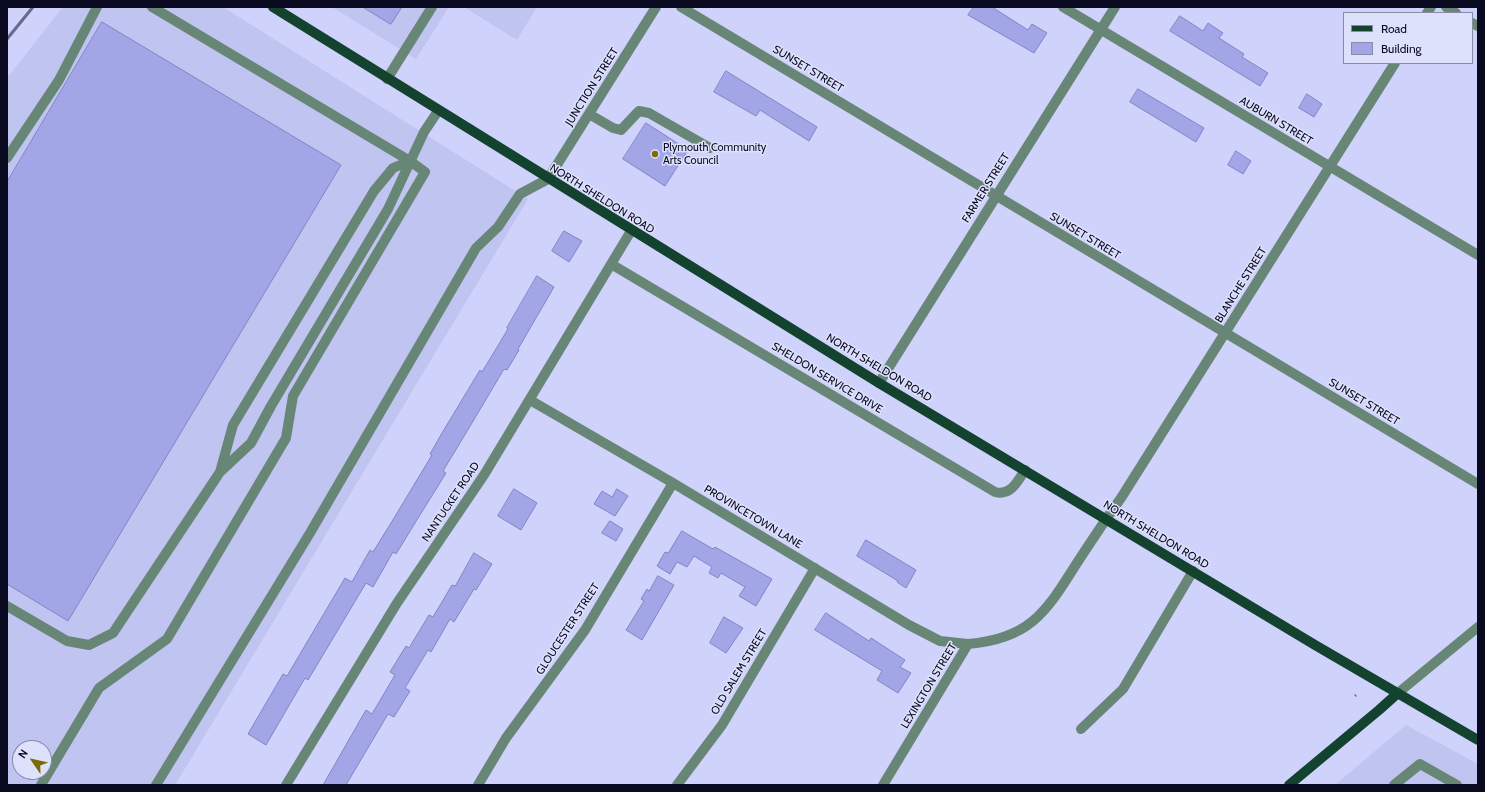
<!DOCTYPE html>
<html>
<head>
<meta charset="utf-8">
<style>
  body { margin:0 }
  #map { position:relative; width:1485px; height:792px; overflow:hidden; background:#cfd2fb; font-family:Cabin,sans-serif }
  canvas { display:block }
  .frame { position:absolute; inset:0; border:8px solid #09091f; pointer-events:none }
  .legend { position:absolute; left:1343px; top:12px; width:130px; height:52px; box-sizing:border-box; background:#dee1fc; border:1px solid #898ba4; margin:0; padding:5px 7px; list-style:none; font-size:12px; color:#09091f }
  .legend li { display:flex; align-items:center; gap:8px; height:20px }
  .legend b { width:20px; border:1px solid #898ba4 }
  .north { position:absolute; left:12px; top:740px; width:40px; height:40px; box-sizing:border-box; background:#dee1fc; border:1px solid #898ba4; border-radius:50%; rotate:304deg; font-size:11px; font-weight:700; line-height:16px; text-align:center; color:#09091f }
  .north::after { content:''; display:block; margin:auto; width:14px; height:18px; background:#796c06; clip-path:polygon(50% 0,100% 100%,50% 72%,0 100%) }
</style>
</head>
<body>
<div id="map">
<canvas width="1485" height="792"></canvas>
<div class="frame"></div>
<ul class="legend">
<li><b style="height:5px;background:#13432e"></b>Road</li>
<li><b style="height:11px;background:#a2a6e7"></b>Building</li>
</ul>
<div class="north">N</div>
</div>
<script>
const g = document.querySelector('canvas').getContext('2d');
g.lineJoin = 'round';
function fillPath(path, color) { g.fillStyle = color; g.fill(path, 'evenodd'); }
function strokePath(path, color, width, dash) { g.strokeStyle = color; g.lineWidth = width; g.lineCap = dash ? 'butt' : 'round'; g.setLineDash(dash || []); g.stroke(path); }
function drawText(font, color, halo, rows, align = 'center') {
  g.font = font + ' Cabin,sans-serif'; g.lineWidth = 3; g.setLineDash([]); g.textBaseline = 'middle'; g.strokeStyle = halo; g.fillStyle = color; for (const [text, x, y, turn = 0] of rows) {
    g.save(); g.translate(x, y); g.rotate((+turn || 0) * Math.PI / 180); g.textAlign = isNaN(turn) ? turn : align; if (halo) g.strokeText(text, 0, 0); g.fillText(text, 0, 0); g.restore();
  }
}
fillPath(new Path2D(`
  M63 7H223L528 199 175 785H7V78ZM20 748H44V772H20Z
  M332 7H449L416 59Z
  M464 7H537L517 40Z
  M1406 725 1478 764V785H1335Z`), '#c0c4f0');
const building = new Path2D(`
  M363 7H402L391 24Z
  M974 7H992L1028 30 1032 24 1047 33 1034 53 968 15Z
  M1180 16 1203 31 1208 23 1223 33 1219 38 1244 54 1242 57 1268 73 1260 86 1170 31Z
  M102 22 341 165 68 621 7 584V182Z
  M726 71 817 127 809 141 760 110 756 116 714 92Z
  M1138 89 1204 128 1196 142 1130 102Z
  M1307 94 1322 104 1314 117 1299 108Z
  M646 123 688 150 665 186 623 159Z
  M1236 151 1251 161 1243 174 1228 165Z
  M564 231 582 241 569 262 552 251Z
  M537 276 554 287 518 349 519 350 507 370 504 369 466 433 443 471 446 473 415 523 396 554 393 552 373 587 366 583 308 680 305 678 266 745 248 734 283 674 287 676 345 578 352 582 370 550 373 552 391 523 432 455 430 454 442 433 480 370 482 372 508 329 507 328Z
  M514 489 537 503 521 530 498 516Z
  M617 489 628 496 615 516 594 504 602 491 612 497Z
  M610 521 623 529 616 541 602 533Z
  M682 531 713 549 715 547 772 579 756 606 739 596 745 587 721 573 718 578 709 573 712 567 694 556 687 567 677 562 670 574 657 566 665 552 668 553Z
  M866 540 916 570 906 588 897 582 898 581 857 556Z
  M474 553 492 564 476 590 474 589 454 622 450 619 431 652 428 650 405 688 410 691 394 717 388 714 346 785H323L366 710 372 714 395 675 390 672 406 646 409 648 429 615 433 617 452 585 455 586Z
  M658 576 674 585 642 640 626 630 644 601 641 599 647 589 649 591Z
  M826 613 869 641 871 638 905 660 900 667 911 673 898 693 877 680 882 671 815 630Z
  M724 617 743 628 726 653 710 643Z`);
fillPath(building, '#a2a6e7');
strokePath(building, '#8185c3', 1);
strokePath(new Path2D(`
  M1355 696 1356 695`), '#6c6e8d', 2.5, [2, 3]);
strokePath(new Path2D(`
  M681 7 1478 484
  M1063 7 1478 255
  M1446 7 1456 13
  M1427 13 1431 7
  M1472 23 1478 26
  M387 79 432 7
  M589 114 613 128 621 130 637 113 639 111 649 113 710 148
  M7 158 59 80 97 7
  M611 264 995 492C1011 496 1017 482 1025 470
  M879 383 1115 7
  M530 400 673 483 909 625 940 641 968 644
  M220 472 251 443 271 406 388 209 424 132 438 111
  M7 606 67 641 89 645 113 633 220 472 233 425 374 191 393 168 410 161
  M1398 693 1478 627
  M1081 729 1123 689 1193 571
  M41 785 99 688 167 639 286 438 293 396 425 172 410 161 152 7
  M156 785 310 533 476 248 498 227 520 194 548 179 656 7
  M286 785 397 603 484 475 631 231
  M478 785 506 738 585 630 673 483
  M677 785 722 725 815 568
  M883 785 968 644C1028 639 1045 614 1075 566 1090 543 1105 520 1121 498L1395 63
  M1394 785 1420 764 1457 785`), '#688676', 10);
strokePath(new Path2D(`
  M273 7 879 383 1315 645 1478 740
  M1289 785 1379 710 1398 693`), '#13432e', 10);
strokePath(new Path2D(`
  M7 39 33 7`), '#686988', 3);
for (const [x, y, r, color] of [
  [655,154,4,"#796c06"]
]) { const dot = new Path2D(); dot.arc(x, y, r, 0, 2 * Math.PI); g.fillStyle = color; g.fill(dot); strokePath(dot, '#dee1fc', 1.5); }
drawText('11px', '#09091f', '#dee1fc', [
  ["SUNSET STREET",808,69,31],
  ["JUNCTION STREET",592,87,-58],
  ["AUBURN STREET",1276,121,31],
  ["FARMER STREET",986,188,-58],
  ["NORTH SHELDON ROAD",602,199,32],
  ["SUNSET STREET",1085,236,31],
  ["BLANCHE STREET",1241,285,-58],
  ["NORTH SHELDON ROAD",879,368,31],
  ["SHELDON SERVICE DRIVE",827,378,31],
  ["SUNSET STREET",1364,402,31],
  ["NANTUCKET ROAD",451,502,-56],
  ["PROVINCETOWN LANE",753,517,31],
  ["NORTH SHELDON ROAD",1156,535,31],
  ["GLOUCESTER STREET",568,629,-57],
  ["OLD SALEM STREET",739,672,-59],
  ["LEXINGTON STREET",929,686,-59]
]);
drawText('11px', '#09091f', '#dee1fc', [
  ["Plymouth Community",663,148],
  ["Arts Council",663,161]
], 'left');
</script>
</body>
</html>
